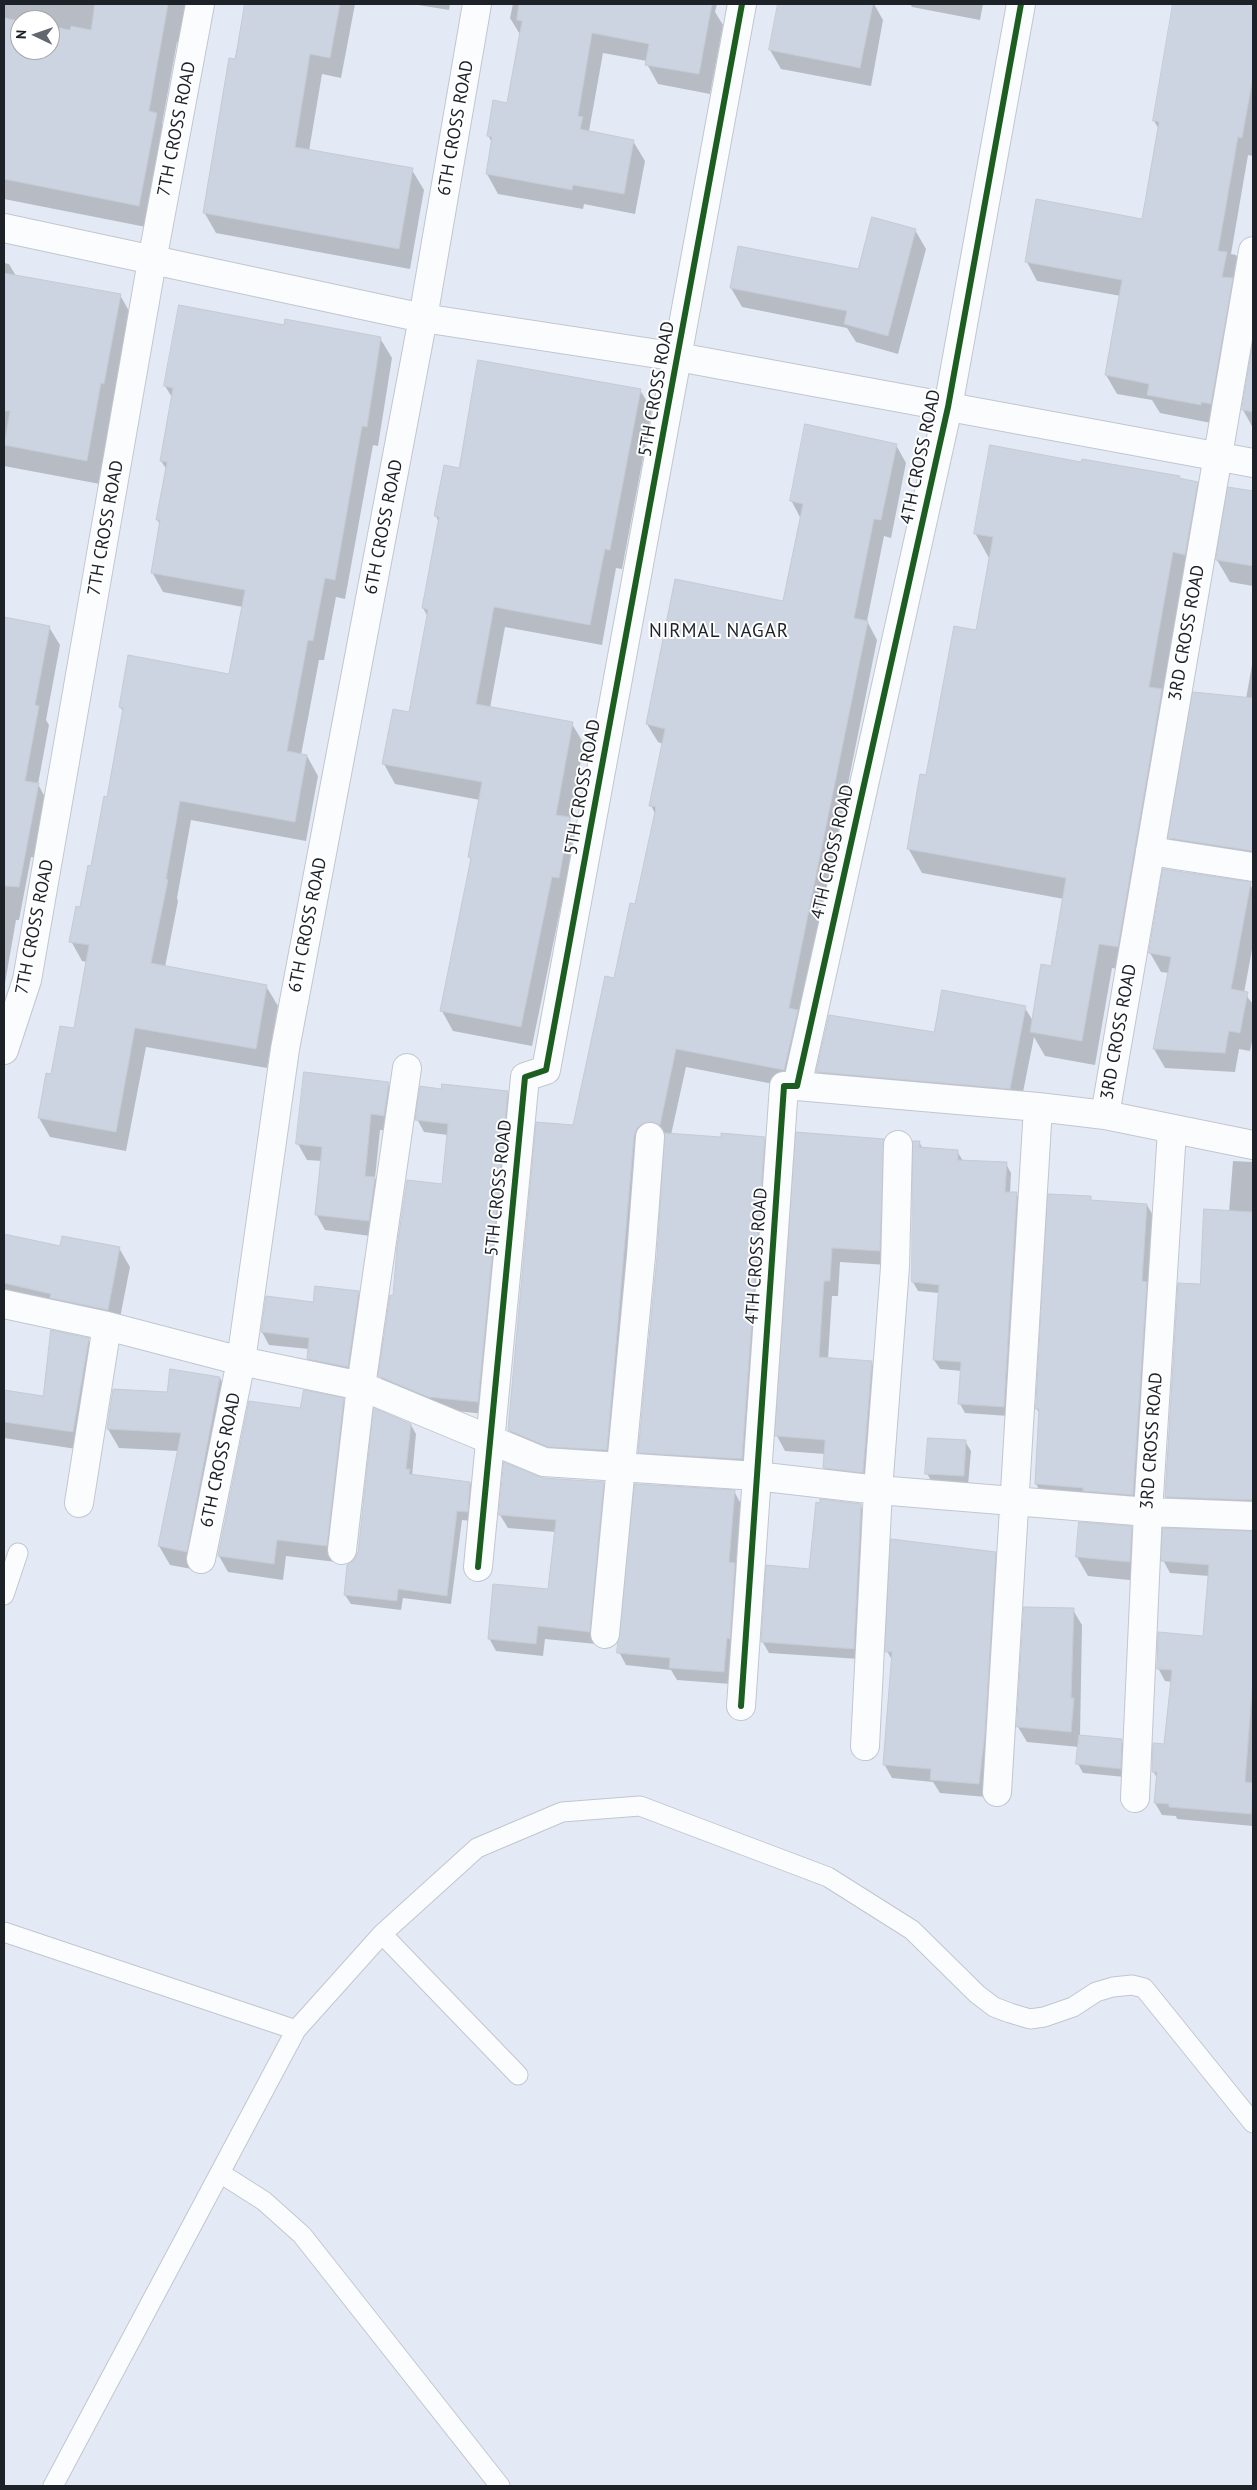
<!DOCTYPE html>
<html>
<head>
<meta charset="utf-8">
<style>
  body { margin:0 }
  #map { position:relative; width:1257px; height:2490px; overflow:hidden; background:#e4eaf5; font-family:"PT Sans",sans-serif }
  canvas { display:block }
  .frame { position:absolute; inset:0; border:5px solid #1d2229; pointer-events:none }
  .north { position:absolute; left:10px; top:10px; width:50px; height:50px; box-sizing:border-box; background:#fff; border:1px solid #a5a7a9; border-radius:50%; rotate:273deg; font-size:14px; font-weight:700; line-height:20px; text-align:center; color:#1d2229 }
  .north::after { content:''; display:block; margin:auto; width:18px; height:22px; background:#636870; clip-path:polygon(50% 0,100% 100%,50% 72%,0 100%) }
</style>
</head>
<body>
<div id="map">
<canvas width="1257" height="2490"></canvas>
<div class="frame"></div>
<div class="north">N</div>
</div>
<script>
const g = document.querySelector('canvas').getContext('2d');
g.lineJoin = 'round';
function fillPath(path, color) { g.fillStyle = color; g.fill(path, 'evenodd'); }
function strokePath(path, color, width, dash) { g.strokeStyle = color; g.lineWidth = width; g.lineCap = dash ? 'butt' : 'round'; g.setLineDash(dash || []); g.stroke(path); }
function drawText(font, color, halo, rows, align = 'center') {
  g.font = font + ' "PT Sans",sans-serif'; g.lineWidth = 4; g.setLineDash([]); g.textBaseline = 'middle'; g.strokeStyle = halo; g.fillStyle = color; for (const [text, x, y, turn = 0] of rows) {
    g.save(); g.translate(x, y); g.rotate((+turn || 0) * Math.PI / 180); g.textAlign = isNaN(turn) ? turn : align; if (halo) g.strokeText(text, 0, 0); g.fillText(text, 0, 0); g.restore();
  }
}
fillPath(new Path2D(`
  M4 4H195L188 44 177 42 162 124 169 136 151 228 4 199ZM20 20H50V50H20Z
  M246 4H355L341 78 322 74 309 151 412 170 424 190 410 269 216 233 204 212Z
  M412 4H450L449 10Z
  M513 4H717L715 12 723 25 710 94 658 84 647 64V61L603 53 589 131 633 141 645 161 635 214 584 204 583 209 498 194 487 174 492 143 488 135 508 104 521 36 510 18Z
  M779 4H874L883 20 871 86 781 69 770 50Z
  M910 4H983L980 20 912 7Z
  M1175 4H1253V156L1248 155 1231 254 1236 255 1247 274 1211 423 1160 413 1152 400 1117 394 1106 375 1121 296 1037 281 1027 262 1143 220 1159 129 1154 121Z
  M915 230 926 249 898 354 856 342 847 328 742 307 731 288 859 270Z
  M4 263 9 264 16 276 120 295 134 320 100 484 4 466Z
  M285 326 380 338 392 358 378 446 373 445 345 599 336 597 324 660H319L301 755 307 756 318 776 306 841 191 820 177 898 178 901 165 967 266 986 278 1006 267 1068 146 1047 126 1151 50 1137 39 1118 52 1076 75 1030 87 962 82 961 71 941 81 909 108 798 124 713 120 707 230 675 243 607 163 592 152 572 160 525 157 519 167 470 161 461 173 399 165 386Z
  M1253 350V428L1243 410Z
  M640 390 652 410 622 569 616 568 602 645 505 627 490 708 572 724 584 744 570 820 581 839 570 898 563 896 532 1046 453 1031 442 1011 472 862 469 857 480 800 395 784 384 764 410 713 428 617 423 608 439 523 436 516 460 469Z
  M896 445 906 463 891 538 884 536 867 621 877 640 801 1017 794 1088 686 1067 671 1135 722 1139 764 1138 770 1149 748 1470 646 1463 639 1452 658 1258 665 1140 663 1139 617 1468 519 1448 509 1430 574 1127 636 905 655 814 651 805 663 744 658 742 647 724 784 603 801 519 791 500Z
  M1082 464 1179 477 1181 480 1197 483 1211 507 1131 971 1112 968 1095 1065 1045 1056 1034 1037 1020 1107 828 1091 817 1072 935 1033 1025 1008 1033 1021 1052 967 1064 899 922 873 908 848 927 777 977 631 989 558 975 533Z
  M1229 488 1253 492V586L1230 582 1217 560Z
  M4 619 49 627 60 645 46 720 49 725 38 784 48 803 38 859 31 857 19 920H16L4 989Z
  M1253 659V871L1182 860 1170 838 1246 699Z
  M1250 884 1253 890V944L1244 993 1253 1004V1037L1250 1051 1239 1049 1235 1072 1165 1068 1154 1049 1169 973 1161 972 1150 953Z
  M388 1084 397 1099 393 1131 380 1130 375 1178 384 1194 378 1237 325 1230 316 1214 322 1161 307 1160 298 1144Z
  M442 1090 507 1092 514 1105 485 1414 436 1409 387 1389 380 1376 394 1297 443 1185 448 1135 424 1132 417 1119Z
  M798 1133 883 1140 892 1155 888 1265 840 1262 838 1296H832L828 1359 871 1362 880 1377 871 1487 833 1483 824 1468 825 1454 785 1451 777 1436Z
  M919 1142 923 1149 957 1151 963 1161 1006 1164 1011 1173 1010 1193 1016 1194 1022 1203 1009 1416 965 1413 960 1404 962 1371 940 1369 934 1360 939 1293 918 1291 913 1282Z
  M1233 1161 1253 1162V1512L1173 1509 1166 1497 1201 1286 1229 1212Z
  M1090 1198 1092 1201 1147 1205 1155 1219 1141 1509 1044 1498 1036 1484 1040 1415 1037 1409Z
  M4 1235 61 1248H119L130 1267 118 1328 4 1299Z
  M358 1292 365 1305 355 1379 315 1371 308 1358 309 1349 269 1345 262 1332 315 1303Z
  M88 1339 99 1358 83 1450 4 1438V1392L44 1398Z
  M220 1378 231 1397 197 1570 170 1565 159 1546 178 1451 119 1448 108 1429 168 1394Z
  M343 1400 353 1416 336 1562 286 1556 283 1580 228 1572 219 1556 301 1409Z
  M411 1425 416 1434 412 1476 470 1483 475 1492 472 1521 462 1520 451 1604 403 1598 401 1610 351 1604 345 1595 355 1560Z
  M965 1441 971 1451 968 1485 932 1483 927 1473Z
  M542 1479 603 1483 611 1496 596 1644 545 1639 543 1656 496 1651 489 1638 550 1591 556 1532 508 1528 500 1515Z
  M734 1491 741 1504 736 1566 742 1576 731 1684 677 1680 671 1670 626 1665 619 1652Z
  M860 1505 866 1516 860 1659 769 1653 762 1641 810 1571Z
  M1131 1528 1142 1546 1140 1581 1088 1576 1077 1557Z
  M1164 1530 1253 1533V1826L1177 1819 1176 1816 1162 1815 1155 1803 1157 1778 1153 1771 1165 1745 1172 1682 1165 1681 1158 1668 1204 1638 1209 1576 1170 1573 1163 1560Z
  M995 1553 1003 1567 987 1797 940 1793 933 1782 892 1778 884 1764 893 1662 887 1651Z
  M1073 1610 1082 1625 1080 1736 1121 1740 1127 1750 1125 1777 1083 1773 1078 1764 1079 1747 1027 1742 1018 1727Z`), '#0003');
const building = new Path2D(`
  M95 4H168L149 111 157 113 139 206 4 179V18L20 21V50H50V26L70 30 71 26 91 30Z
  M245 4H340L330 58 310 54 295 147 413 168 399 249 203 213 229 58 235 59Z
  M519 4H712L699 74 645 65 649 44 592 33 578 116 583 117 580 129 634 140 624 194 573 185 572 190 486 174 492 137 487 136 493 100 507 103 522 21 517 20Z
  M778 4H873L860 68 769 50Z
  M1173 4H1253V77L1242 138 1238 137 1218 251 1227 252 1222 277 1233 278 1211 404 1201 402V405L1147 395 1149 384 1105 375 1122 280 1025 262 1036 199 1142 219 1159 122 1153 121Z
  M872 217 916 229 888 336 844 324 847 311 730 288 738 246 858 269Z
  M4 273 121 294 104 384 101 383 87 461 4 445 10 411H4Z
  M179 305 284 325 285 319 381 337 367 427 362 426 335 580 325 578 313 641 308 640 287 751 307 755 295 822 180 801 166 879 168 880 151 963 267 985 256 1049 135 1028 116 1132 38 1118 46 1073 51 1074 60 1026 74 1028 89 945 69 942 76 906 80 907 88 865 91 866 104 796 107 797 123 708 119 707 128 655 229 674 245 590 151 573 160 520H156L167 462 160 461 173 388 164 386Z
  M1253 342V412L1242 410Z
  M478 360 641 389 610 550 605 549 590 625 494 607 476 704 573 722 556 815 570 817 559 878 552 877 521 1027 440 1011 471 858 468 857 482 782 382 764 393 709 409 712 428 610 422 608 439 517 434 516 444 465 459 468Z
  M805 424 897 444 881 520 874 519 854 618 868 621 789 1008 798 1010 784 1070 676 1049 660 1125 652 1122 644 1123 637 1128 634 1136 607 1450 548 1447 508 1430 536 1122 573 1125 605 976 614 978 630 903 635 904 656 807 649 806 665 729 646 724 675 579 783 601 803 504 790 501Z
  M990 445 1081 462 1082 459 1180 476 1179 478 1198 482 1185 555 1173 552 1149 687 1162 689 1118 947 1099 944 1082 1041 1030 1032 1041 964 1051 966 1066 878 907 849 920 774 926 775 954 626 976 630 993 537 974 534Z
  M1228 487 1253 491V566L1216 560Z
  M4 617 50 626 35 705 39 706 25 781 39 783 19 887 4 886Z
  M1193 692 1253 698V851L1168 838Z
  M1163 869 1251 882 1231 989 1248 992 1240 1033 1229 1031 1225 1053 1153 1049 1171 957 1149 953Z
  M942 990 1026 1006 1010 1089 816 1072 829 1015 934 1032Z
  M304 1072 389 1082 384 1116 371 1114 365 1176 375 1177 369 1221 315 1215 322 1147 296 1144Z
  M442 1084 508 1091 478 1402 428 1397 378 1376 390 1295 393 1296 397 1247 407 1180 442 1184 448 1124 415 1120 420 1086 441 1089Z
  M796 1132 884 1139 880 1251 832 1248 830 1281H824L819 1357 872 1361 863 1473 823 1468 825 1440 775 1436Z
  M665 1133 721 1137V1133L765 1137 742 1459 638 1453 657 1257Z
  M913 1141H920L919 1147 958 1150V1160L1007 1162 1005 1192H1017L1004 1407 958 1404 961 1362 933 1360 939 1285 912 1282Z
  M1048 1194 1091 1196V1200L1147 1204 1142 1281 1147 1282 1133 1495 1083 1491V1488L1035 1484 1039 1409H1036Z
  M1204 1209 1253 1212V1500L1165 1497 1178 1283 1200 1284Z
  M4 1234 60 1246 62 1236 120 1247 108 1310 50 1298 51 1294 4 1283Z
  M315 1286 359 1291 348 1367 307 1359 309 1338 261 1332 266 1296 313 1302Z
  M51 1330 89 1338 73 1432 4 1422V1390L43 1396Z
  M170 1369 220 1377 187 1552 158 1546 181 1433 107 1429 113 1389 167 1392Z
  M304 1390 344 1398 327 1546 277 1540 274 1564 218 1556 249 1401 300 1408Z
  M374 1408 411 1424 406 1469H410L409 1474 470 1482 468 1512 457 1511 447 1596 398 1589 397 1601 344 1595 347 1565 354 1560 358 1552Z
  M928 1438 966 1440 964 1476 925 1474Z
  M504 1462 543 1478 604 1482 590 1632 538 1626 536 1644 488 1639 493 1584 548 1589 556 1520 499 1515Z
  M635 1484 735 1490 729 1562 735 1563 730 1639 727 1638 724 1672 669 1668 670 1658 617 1653Z
  M820 1499 861 1504V1507L854 1649 761 1642 766 1565 809 1569 816 1502 820 1503Z
  M1079 1522 1132 1526 1130 1562 1076 1557Z
  M1163 1528 1253 1531V1679L1245 1782 1253 1783 1251 1814 1169 1807V1804L1154 1803 1157 1772H1152L1153 1743 1164 1744 1172 1670 1157 1669 1158 1632 1203 1636 1209 1565 1161 1561Z
  M891 1539 996 1552 985 1733 979 1784 930 1780 931 1769 883 1765 892 1652H885Z
  M1024 1607 1074 1608 1071 1698H1074L1071 1732 1017 1727Z
  M1079 1735 1122 1739 1121 1769 1076 1764Z`);
fillPath(building, '#cbd4e0');
strokePath(building, '#c5cad3', 1);
const service = new Path2D(`
  M4 1595 18 1553
  M4 1932 296 2030
  M382 1934 518 2075
  M220 2173 264 2201 302 2235 500 2486
  M53 2486 296 2030 382 1934 477 1848 562 1812 640 1806 828 1877 912 1930 977 1994 994 2007 1010 2013 1030 2019 1044 2017 1073 2007 1096 1992 1113 1987 1132 1985 1144 1988 1253 2123`);
const minor = new Path2D(`
  M4 228 423 318 678 357 1253 463
  M1150 851 1253 867
  M4 1050 27 980 152 261 200 4
  M797 1086 1038 1107 1105 1115 1253 1145
  M1105 1115 1253 251
  M4 1304 107 1326 241 1361 361 1386 544 1462 756 1476 878 1490 1148 1512 1253 1516
  M79 1503 107 1326
  M342 1550 361 1386 407 1068
  M201 1559 241 1361 285 1049 423 318 477 4
  M478 1567 525 1077 546 1070 742 4
  M605 1634 641 1256 650 1137
  M741 1706 784 1086H797L948 407 1021 4
  M865 1746 878 1490 895 1267 898 1145
  M997 1792 1038 1107
  M1135 1798 1148 1512 1172 1130`);
strokePath(service, '#c1c6cf', 21);
strokePath(minor, '#c1c6cf', 30);
strokePath(service, '#fbfcfe', 19);
strokePath(minor, '#fbfcfe', 28);
strokePath(new Path2D(`
  M478 1567 525 1077 546 1070 742 4
  M741 1706 784 1086H797L948 407 1021 4`), '#1b5e20', 6);
drawText('18px', '#1d2229', '#fff', [
  ["6TH CROSS ROAD",456,128,-80],
  ["7TH CROSS ROAD",177,129,-79],
  ["5TH CROSS ROAD",657,389,-80],
  ["4TH CROSS ROAD",921,457,-78],
  ["6TH CROSS ROAD",384,527,-79],
  ["7TH CROSS ROAD",106,528,-80],
  ["3RD CROSS ROAD",1187,633,-80],
  ["5TH CROSS ROAD",583,787,-80],
  ["4TH CROSS ROAD",833,852,-77],
  ["6TH CROSS ROAD",308,925,-79],
  ["7TH CROSS ROAD",35,927,-79],
  ["3RD CROSS ROAD",1119,1032,-80],
  ["5TH CROSS ROAD",499,1188,-84],
  ["4TH CROSS ROAD",757,1256,-86],
  ["3RD CROSS ROAD",1152,1441,-86],
  ["6TH CROSS ROAD",221,1460,-78]
]);
g.letterSpacing = '1px';
drawText('19px', '#1d2229', '#fff', [
  ["NIRMAL NAGAR",719,632]
]);
g.letterSpacing = '0px';
</script>
</body>
</html>
